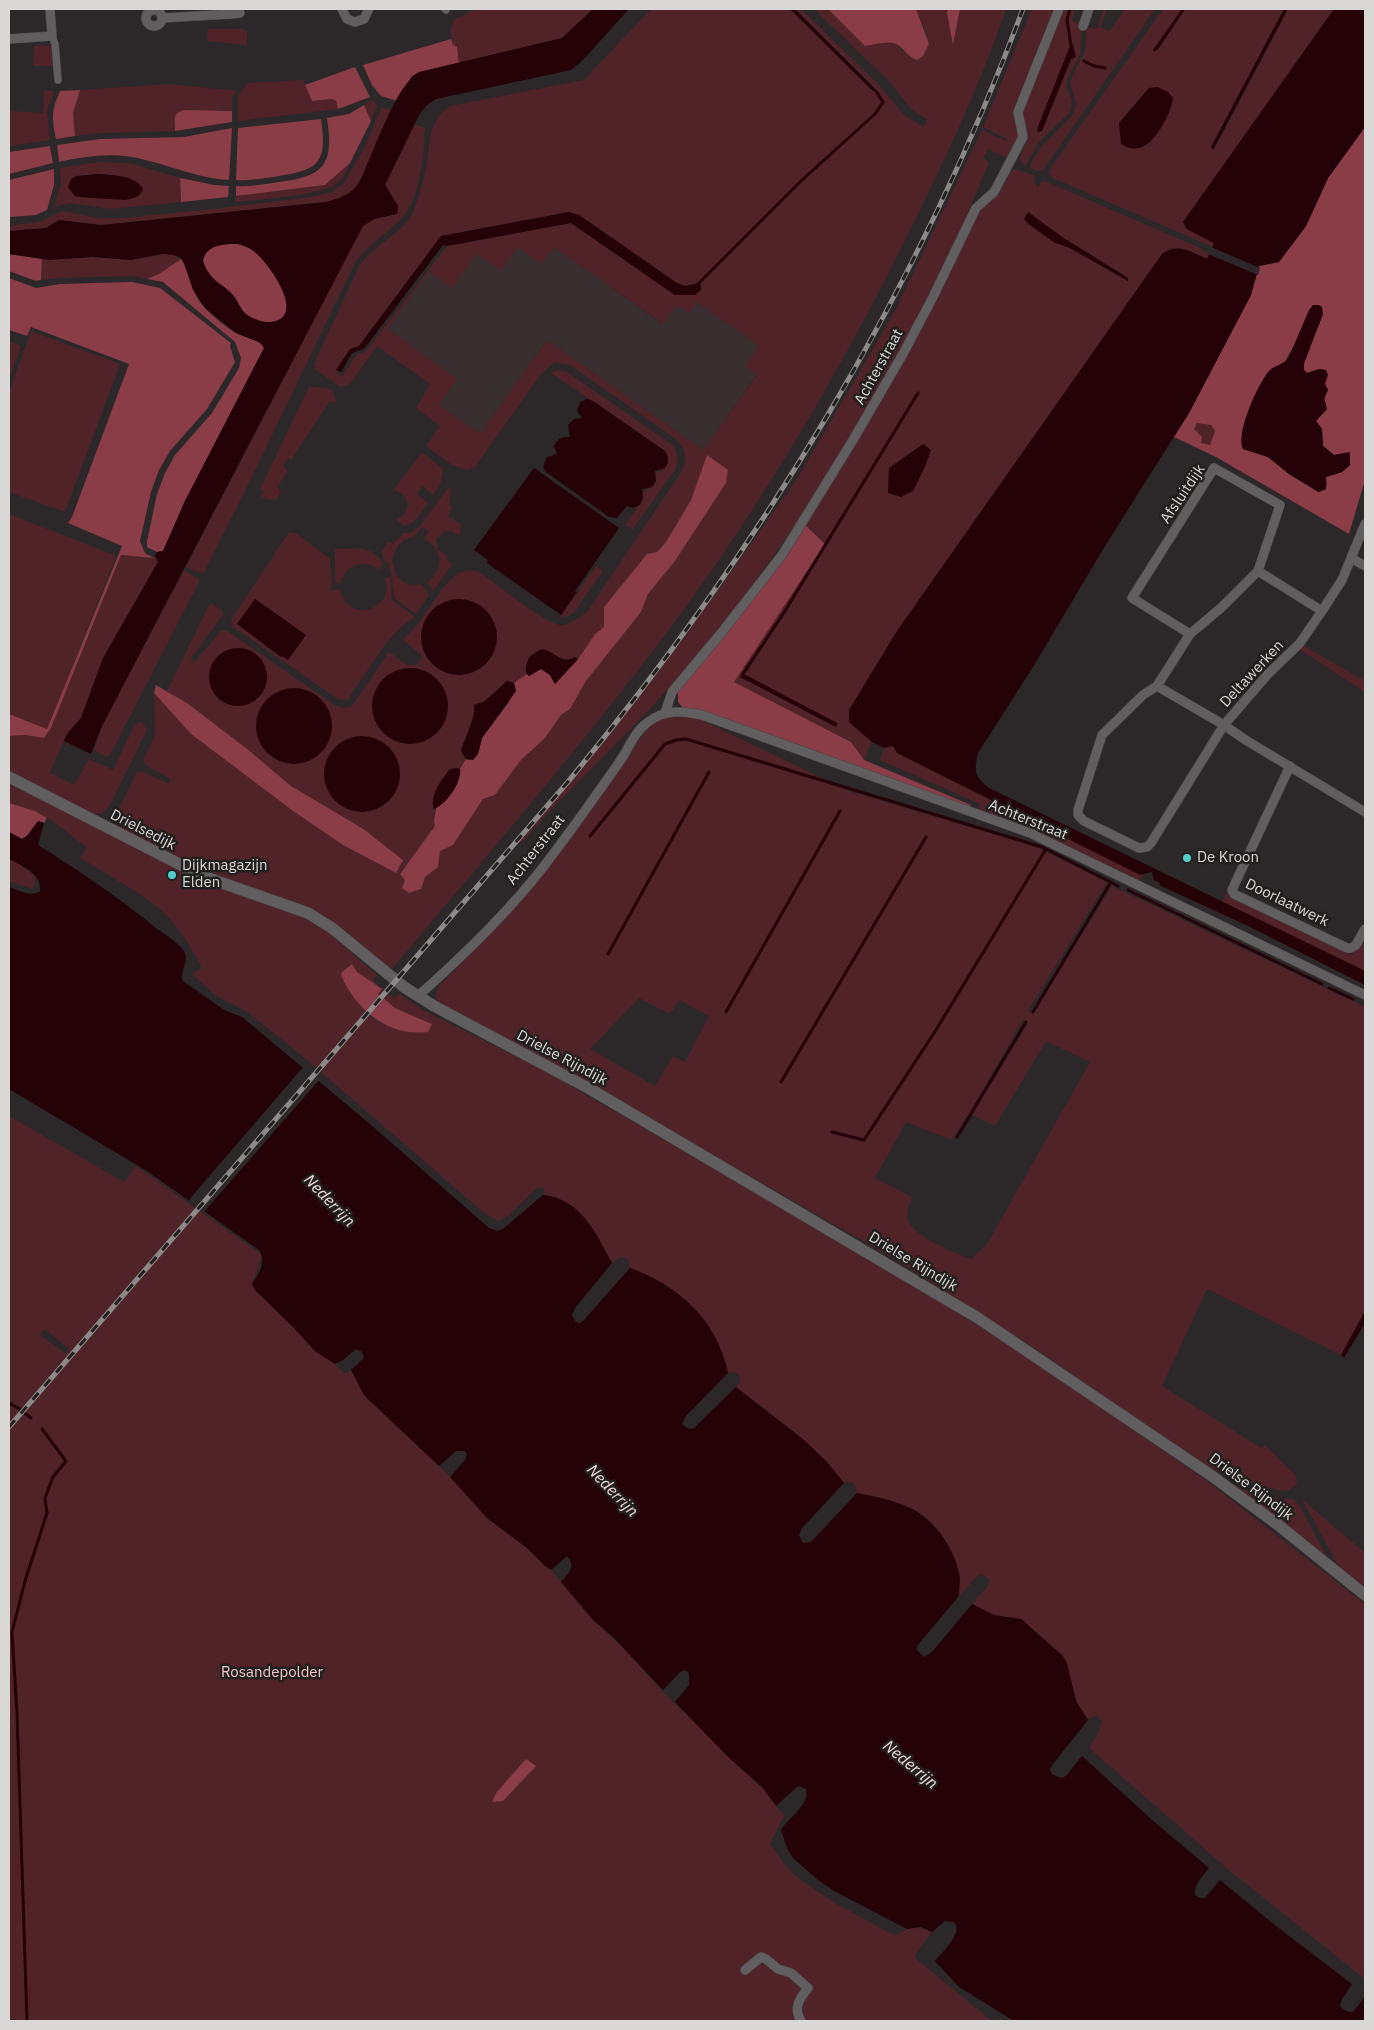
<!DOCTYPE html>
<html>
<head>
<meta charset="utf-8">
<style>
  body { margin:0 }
  #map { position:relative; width:1374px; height:2030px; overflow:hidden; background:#2c2829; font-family:"IBM Plex Sans",sans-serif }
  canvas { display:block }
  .frame { position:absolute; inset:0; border:10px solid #dad7d7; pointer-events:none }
</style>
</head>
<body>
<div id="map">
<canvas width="1374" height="2030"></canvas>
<div class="frame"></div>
</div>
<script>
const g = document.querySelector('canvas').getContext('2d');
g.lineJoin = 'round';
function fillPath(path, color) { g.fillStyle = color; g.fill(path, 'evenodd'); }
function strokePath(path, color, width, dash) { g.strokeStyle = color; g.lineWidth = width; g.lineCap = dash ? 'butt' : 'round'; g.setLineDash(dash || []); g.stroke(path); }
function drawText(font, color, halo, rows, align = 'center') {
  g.font = font + ' "IBM Plex Sans",sans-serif'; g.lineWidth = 5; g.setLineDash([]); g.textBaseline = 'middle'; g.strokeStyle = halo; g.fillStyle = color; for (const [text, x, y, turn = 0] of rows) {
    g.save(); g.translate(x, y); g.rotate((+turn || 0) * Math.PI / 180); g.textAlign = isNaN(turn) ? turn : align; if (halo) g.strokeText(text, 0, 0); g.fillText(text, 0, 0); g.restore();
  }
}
fillPath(new Path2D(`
  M518 247H554L662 324 677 304 697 302 759 346 757 374 703 450 547 340 480 434 438 405 457 379 388 329 429 271 477 254Z`), '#3a2f30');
fillPath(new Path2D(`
  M477 9H593L562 38 459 63 457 48 453 45 450 29 455 19Z
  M651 9H790L872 90 878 91 795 9H801L879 85 905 116 924 127 927 119 912 110 889 81 814 9H828L865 46 887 43 897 44 903 52 927 36 916 9H948L953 44 960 9H1006C981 83 947 155 912 226 842 369 761 507 665 635 578 750 484 859 391 970L334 923 204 871 119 827 117 813 137 772H143L169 784 171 779 147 766 143 760 155 736 154 693 191 734 293 811 343 845 396 873 362 828 291 786 246 748 187 703 167 691 210 603 222 610 223 615 191 658 194 663 221 631 226 630 336 706 345 708 352 706 389 652 407 665H417L422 656 403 640 418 624 443 588 458 573 469 570 479 572C494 582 546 624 560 625 570 625 580 617 587 612L682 471C688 456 686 451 676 439L570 365 555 362 541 374 475 467 467 470 452 465 426 446 440 426 416 408 430 384 377 346 351 383 341 387 316 370 314 364 359 266C374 245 404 233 413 212 418 198 424 183 426 168 431 144 427 121 450 106L584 80ZM569 212 579 215 677 283 685 286 696 285 675 295 571 223 447 246 365 352 357 354 342 376 337 373V370C343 359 347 350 359 346L441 236ZM518 247 541 264 554 247 663 324 677 305 689 313 697 302 759 346 745 366 757 375 703 450 547 340 480 434 439 405 457 379 388 329 429 272 452 288 477 254 501 271ZM707 456 728 470 726 483 675 561 648 594 641 612 586 681 570 709 561 715 545 738 521 760 495 795 483 799 453 845 439 851 438 867 425 877 421 889 402 888 405 879 400 874 435 826 434 808 457 768 460 769 466 759 462 756C465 746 466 734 470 724 477 706 494 694 507 681L514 683 527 674 526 665 546 650C555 655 565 664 575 657L578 659 595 634 604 627V607L647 554 657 552 666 542 691 500ZM452 600C473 598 492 613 496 633L455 675C438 672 427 662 422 645L434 608ZM229 650C235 650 243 649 249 651 266 656 269 679 262 693L237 706 222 702 215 695 220 655ZM416 668 428 672 440 729C421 750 405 739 382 731 368 713 370 679 396 671 402 669 409 669 416 668ZM289 688 303 689 256 721 260 708ZM360 736 325 782C322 758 336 740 360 736Z
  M1032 9H1057L1014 113 1019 137 1008 159 988 149 983 158 989 162 946 265 871 405 798 521 720 630 649 710 545 816 524 840 518 843 571 781 684 638 797 479 895 311 982 130 1006 141 1007 139 983 127Z
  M1061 9H1075L1072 20 1078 23 1079 26 1082 27 1080 55 1067 79 1066 86 1072 100 1070 112 1039 142 1025 166 1019 159 1028 139 1021 111ZM1073 45V53L1071 59 1042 131 1039 133 1037 132Z
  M1104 9H1107L1101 27 1109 32 1125 9H1155L1043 170 1038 171 1030 168 1031 163 1041 147 1073 115 1076 104 1070 82 1086 48V27L1097 29Z
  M1163 9H1182L1153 50 1159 48 1185 9H1284L1211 147 1214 150 1288 9H1334L1183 222 1187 229 1214 243 1213 247 1053 178 1049 173 1053 165ZM1149 88 1169 113 1156 134 1148 144 1141 148 1121 144 1119 123Z
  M208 29H243V31H247V45L207 41Z
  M53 45 54 66H33L34 46Z
  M303 80 312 101 332 99 336 101 338 109 238 121V96L248 83Z
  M170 84 236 91 232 97V111L220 110 174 118 175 131 105 133 75 136 73 113 80 90Z
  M44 91H54L47 110 50 140 9 146V111L43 113Z
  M373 100 377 106 371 121 364 105Z
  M384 108 391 110C381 130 368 174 354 189 347 197 336 199 326 202L101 225 59 220 46 228 9 231V226L40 222 62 211 98 218H123L214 209 311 197 331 192 344 183 363 150 381 109Z
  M414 124 425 128C424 154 420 201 401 219 386 234 368 245 356 261L244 493 203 574 186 567 363 225 374 219 396 214 398 206 385 185Z
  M100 162 129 163 180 178 181 202 110 209 70 203 54 207 61 185 60 168ZM98 174 126 178 138 196 126 200 80 197 75 196 71 192V179L77 176Z
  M350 163C346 172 343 180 335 185 321 195 254 200 235 202L236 196 325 185Z
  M1015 169 1033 175 1035 178 1034 183 1038 187 1041 182 1045 181 1200 248 1210 255 1208 259C1192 252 1177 242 1162 254L897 631 849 710 852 725 872 742 864 760 851 742 733 682 825 544 803 523 835 474 976 212 1000 193 1012 170ZM1027 213 1062 237 1124 275 1128 281 1070 248Z
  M163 254H171L181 259 159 274 147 279 133 276 59 278 41 280 42 259 93 257 130 260Z
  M31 331 120 364 65 512 9 492V392Z
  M9 341 21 346 9 380Z
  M559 370 567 372 674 446C678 455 679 461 675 470L633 529 625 525 642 501 643 493 656 481 655 473 663 471 665 451 551 373Z
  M309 387 328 388 333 391 336 403 330 401 291 460 288 458 283 466 288 471 277 487 281 492 277 499 269 500 261 496 263 492 260 489Z
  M1197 423 1211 425 1215 431 1210 445 1201 443 1194 429Z
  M422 452 443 469C443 480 439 487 433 495L422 486 417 494 428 503C421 512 416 524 404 526L396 519C412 514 411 494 394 490Z
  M448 488 451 489 449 505 452 507 448 517 461 524 459 536 452 531H445L436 539 438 550 448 556 447 560 452 564 433 591 427 582C445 570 443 548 424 539L429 531 422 527 414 537 404 540 397 547 392 560 396 575 403 582 412 585 422 584 429 595 416 614 395 599 389 563 385 561 381 552 389 541 393 544 403 533H411L420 526Z
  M9 514 116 556 47 730 9 714Z
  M289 532 297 534 330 559 332 581 330 591 340 589C347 624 395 612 385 578L390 577 392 600 415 617 402 626 386 643 348 699 342 700 338 699 232 626 231 620Z
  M335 549C356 549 372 544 383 564L379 570C363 558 345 565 340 584L335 582Z
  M121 555 154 558 155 556 158 562 103 658 81 718 67 734 50 773 74 785 89 759 113 770 135 724 142 722 147 730 109 807 101 814H90L9 771V736L25 735 44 738 51 728Z
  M596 566 603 571 574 612 568 616 560 617Z
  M184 570 200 580 110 755 106 757 94 750 102 726Z
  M1302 645 1365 681V692L1299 649Z
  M680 715 699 719 849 791 1023 843 1040 849 1107 882 1028 1011 1033 1014 1112 886 1365 1007V1311L1341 1355 1207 1289 1162 1386 1261 1448 1265 1445 1296 1476 1297 1484 1289 1490 1282 1491 1235 1479 1209 1468 1030 1345 901 1263 547 1059 452 1012 438 1001 435 996 439 986 491 933 571 837 652 722 661 718ZM639 998 670 1014 679 1000 709 1016 685 1062 673 1056 655 1086 590 1049ZM1024 1018 1028 1023 972 1115 995 1126 1046 1041 1090 1062 986 1246 971 1259C955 1253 914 1237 908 1220 906 1212 910 1204 912 1197L875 1178 906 1122 951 1140 972 1109Z
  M893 746 897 753 1143 875 1139 881 1059 843 978 811 980 804 880 760 884 748Z
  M9 783 138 849 303 917 326 931 377 975 373 980 394 999 399 994 425 1011 541 1069 895 1273 1024 1355 1207 1481 1365 1604V1979L1229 1870 1089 1748 1098 1733 1102 1722 1098 1716H1094L1088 1720C1082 1711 1076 1702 1073 1691 1069 1679 1069 1667 1063 1656L1021 1619 994 1615 972 1604 988 1586 989 1579 980 1573 959 1596C961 1562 945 1529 916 1511 898 1501 877 1497 857 1493 856 1484 853 1480 844 1483L827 1462 804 1440 736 1387 740 1381 739 1375 735 1372 728 1373C717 1320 679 1286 630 1268L628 1260 624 1257H620L612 1263C597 1236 590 1217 562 1202 556 1199 551 1196 544 1195L545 1191 543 1188H537L508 1216 498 1221 484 1213 305 1058 246 1011 215 995 192 974 200 969 201 965C189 944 175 920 155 905 131 887 105 873 80 858L86 849 85 846 50 819 35 811 9 803ZM357 972 381 989 377 994 395 1008 431 1023 418 1033C401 1029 376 1027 365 1010 360 1003 359 981 357 972Z
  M9 819 23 866 34 876 35 884 32 889 9 881Z
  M1226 893 1353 955 1365 937V971L1222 902Z
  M9 1116 124 1182 136 1166 262 1255 252 1284 255 1290 294 1328 315 1351 335 1364 345 1374 351 1370 364 1394 370 1401 453 1479 487 1518 527 1548 545 1566 551 1570 593 1620 625 1650 662 1691 763 1789 784 1816 770 1844 789 1870 805 1883 835 1903 895 1936C908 1926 918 1926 932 1932L917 1952 915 1958 992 2021H9V1407L14 1403 9 1400ZM45 1329 69 1349 66 1354 40 1335Z
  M1227 1482C1247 1491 1271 1501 1293 1499L1299 1505 1329 1561Z
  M1302 1499 1365 1553V1590L1339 1567Z`), '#502329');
fillPath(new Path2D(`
  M828 9H916L929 44 923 56 917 60C908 57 905 50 898 45 890 40 874 45 865 46Z
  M948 9H960L953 45 947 13Z
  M451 39 453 45 457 47 459 63 420 72 412 76 397 101 381 96 372 85 363 65Z
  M355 67 370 97 338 109 336 101 332 99 312 101 305 85Z
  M80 90 73 113 75 136 56 139C52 118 51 111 60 91Z
  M364 105 371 121 350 163 325 185 236 196V186C250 187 265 184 279 182 325 176 334 165 327 118L349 114Z
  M183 110 232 111V122L175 131C176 120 171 115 183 110Z
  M321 119C327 160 321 170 279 176 265 178 250 181 236 180L238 128Z
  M1365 127V480L1349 534 1216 457 1174 437 1189 413 1251 295 1259 266 1279 262 1306 226 1328 178ZM1323 314 1304 363V371L1307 373 1320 369 1326 370 1325 384 1328 390 1316 421 1322 429 1323 446 1334 455 1349 453 1350 465 1342 472 1326 477 1327 485 1318 492 1289 474 1268 457 1243 449 1242 431 1263 380 1272 369 1284 363 1292 349ZM1197 423 1211 425 1215 431 1210 445 1201 443 1202 437 1194 429Z
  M232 128 229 180C195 178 165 163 132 157 108 153 82 157 59 162L57 145 100 139 184 137Z
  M50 146 53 163 9 174V152Z
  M54 169V185L47 210 36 215 9 217V180Z
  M180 178 214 185 229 186 228 197 181 202Z
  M238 244C243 246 248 247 252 250 267 260 289 290 287 308 285 329 257 323 246 314 240 309 238 301 233 295 220 281 210 282 203 261 206 244 224 244 238 244Z
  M9 254 42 259 41 280 36 281 9 271Z
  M181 259C192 275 191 294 205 308 214 317 225 327 236 333 245 338 259 339 264 348L185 501 163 551 157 552 147 547V541L157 494 165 473 175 455 212 413 239 368 241 358 235 342 163 282 147 279 159 274Z
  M9 278 36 288 60 284 132 282 160 288 231 343 230 346 235 362 207 409 170 451 159 470 151 492 140 541 145 553 154 558 121 555 51 728 44 738 25 735 9 736V714L47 729 122 546 68 523 72 517 129 364 31 327 27 336 9 330Z
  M707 455 728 470 726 483 675 561 648 594 641 612 586 681 570 709 561 715 545 738 521 760 495 795 483 799 453 845 440 851 438 867 425 877 421 889 409 893 402 888 405 880 400 874 435 826 434 821 436 808 447 797 460 774V769L466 759 469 760 478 754 482 738 509 702 515 687 514 683 527 674 529 676 541 669 550 675 555 684 578 659 595 634 604 627V607L647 554 657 552 666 542 691 500Z
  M803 523 825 544 734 682 851 742 864 760 971 805 970 808 683 708 678 702V690Z
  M156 685 187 703 246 748 291 786 362 828 403 860 396 873 343 845 293 811 191 734 154 693Z
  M9 803 35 811 47 818 44 823 38 821 27 836 22 839 9 832Z
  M352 964 357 972 382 989 378 994 395 1008 432 1024 428 1032C388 1037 356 1010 341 975L342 972Z
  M526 1759 536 1766 503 1801 492 1802 496 1793Z`), '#8a3c47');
fillPath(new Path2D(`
  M593 9H629L581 62 571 70 436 99 426 106 419 115 385 185 398 206 397 214 374 219 363 226 102 726 91 754 64 741 67 734 81 718 103 658 158 562 155 556 157 552 163 551 185 501 264 348 261 343 236 333 206 309 193 290 184 263 180 257 174 255 163 254 130 260 93 257 50 260 9 254V231L46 228 59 220 101 225 326 202C335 199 346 197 354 189 361 182 364 171 368 162 378 140 399 82 419 72L562 38ZM238 244C246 246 253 249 258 255 271 267 307 318 271 322 262 323 253 319 246 314 240 309 238 301 233 295 220 281 210 282 203 261 206 244 224 244 238 244Z
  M790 9H795L881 95 872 90Z
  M1182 9H1185L1159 48 1154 52 1153 50Z
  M1284 9H1288L1213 150 1211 147Z
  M1334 9H1365V127L1328 178 1306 226 1279 262 1259 266 1251 295 1189 413 1105 546 1033 667 978 753C974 771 974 776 989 788L1365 971V985L1246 925 1159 885 1160 883 1154 880 1152 872 1140 875 897 753 893 746 884 748 872 742 849 722V710L897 631 1162 254C1177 242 1192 252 1207 259L1214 243 1187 229 1183 222Z
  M1073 45 1076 57 1071 59 1042 131 1038 132 1037 129 1070 46Z
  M1158 87 1168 92 1173 98C1171 113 1155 145 1139 148 1132 150 1127 147 1121 144L1119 123 1149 88Z
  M98 174C112 175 135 175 143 189 140 197 134 198 126 200L80 197 75 196 68 187 71 179 77 176Z
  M569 212 579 215 677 283 685 286 699 283 701 285V290L695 295H675L571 223 447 246 443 245 364 349 352 353 341 372 336 370 350 349 359 346 441 236Z
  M1028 212 1062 237 1128 278V281L1070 248 1055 243 1027 223 1024 219Z
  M1313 305H1319L1322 307 1323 314 1304 363V370L1307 373 1319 369 1326 370 1328 375 1325 384 1328 390 1324 397 1327 409 1316 421 1322 429 1323 446 1334 455 1350 452V465L1342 472 1326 477V489L1319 492 1289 474 1268 457 1243 449C1235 434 1259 380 1271 369 1277 365 1283 364 1288 359L1309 310Z
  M587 399 593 401 665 451C669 458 669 462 665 468L655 471 656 481 652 487 642 489 643 498 640 505 632 508 627 506 617 518 609 517 546 472 543 467 547 457 557 454 554 446C558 438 561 437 570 437L568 425 574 419 582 418 577 411 580 402Z
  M923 444 931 450 924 469 913 491 901 497 888 493 889 468Z
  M534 468 619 528 575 591 577 592 561 615 487 563 488 560 474 550Z
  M255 599 306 635 288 660 282 656 281 657 237 624Z
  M421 637a38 38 0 1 1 76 0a38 38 0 1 1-76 0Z
  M209 677a29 29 0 1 1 58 0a29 29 0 1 1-58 0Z
  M541 649C554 650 562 666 575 657L578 659 555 684 550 675 541 669 529 676C523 671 527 664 529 657Z
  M372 706a38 38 0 1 1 76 0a38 38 0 1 1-76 0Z
  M742 673 837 723 836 727 740 677Z
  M507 681 514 683 516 691 482 738 478 754 473 760 466 759 461 751C465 737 476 718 474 705L485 701Z
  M256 726a38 38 0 1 1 76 0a38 38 0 1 1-76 0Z
  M324 774a38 38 0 1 1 76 0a38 38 0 1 1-76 0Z
  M457 768 460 769C462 782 447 804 434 809 429 796 442 779 450 769Z
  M38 821 44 823 38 845C79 871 120 898 157 929 166 935 178 943 184 951 190 961 179 971 183 981L224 1010 242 1017 370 1124 489 1228 497 1231 503 1229 543 1195C581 1199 596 1233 612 1263L575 1308 572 1315 576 1322 580 1323 584 1320 630 1268C679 1286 717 1320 728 1373L686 1416 682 1424C686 1428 689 1430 694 1428L736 1387 804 1440 827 1462 844 1483 802 1528 799 1535 803 1543 811 1542 857 1493C877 1497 898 1501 916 1511 937 1524 954 1549 959 1573 961 1580 959 1588 959 1596L917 1646V1650L924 1657 933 1651 972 1604 994 1615 1021 1619 1063 1656 1067 1663 1076 1701 1088 1720 1053 1764 1050 1769 1052 1774 1061 1778 1066 1776 1082 1756 1151 1819 1209 1868C1203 1876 1193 1885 1195 1895L1200 1898H1205L1220 1880 1276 1926 1352 1984 1341 2001 1340 2006C1343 2010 1347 2012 1353 2012L1365 1996V2021H1014L959 1987 935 1961C942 1952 964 1933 954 1922L945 1921 932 1932 921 1927 907 1929 834 1891 818 1880 793 1858 787 1848 781 1830C788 1818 811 1804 806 1789L798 1786 776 1806 763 1788 728 1757 675 1702 689 1685V1673L685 1670 680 1672 663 1690 613 1637 593 1620 561 1582C569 1573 576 1566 567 1556L551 1570 545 1566 527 1548 487 1518 450 1477 465 1460 467 1454 465 1451H456L439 1466 370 1401 364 1395 351 1370 364 1358 362 1352 356 1349 343 1360 335 1364 315 1351 294 1328 255 1290 252 1284C259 1273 267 1263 259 1250L147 1171 9 1089V887C19 890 31 898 40 891 42 873 22 866 9 859V832L22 839 27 836Z
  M1365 1311V1323L1344 1358 1341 1355Z`), '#250108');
fillPath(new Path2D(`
  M1211 247 1260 268 1258 275 1208 254Z
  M304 1066 320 1079 203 1213 187 1202Z`), '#2c2829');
strokePath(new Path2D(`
  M1070 9 1067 20 1071 45
  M1084 61 1094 66 1105 68
  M696 286 801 181 875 114 883 102 877 93
  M743 674 785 611 918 393
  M590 836 665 744 676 740 686 739 1042 847 1118 886
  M1128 890 1322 984
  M608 954 709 772
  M1329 988 1353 999
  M726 1012 840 811
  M1033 1012 1111 882
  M781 1082 926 837
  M832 1132 864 1140 936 1030 1046 849
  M957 1137 1026 1022
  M9 1403 18 1408 31 1418
  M27 2021 17 1713 12 1632 25 1581 47 1513 45 1498 53 1477 66 1461 42 1429`), '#250108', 3);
const pedestrian = new Path2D(`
  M445 9 446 10
  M52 36 55 44 58 80`);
const minor = new Path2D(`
  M342 9 347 19 355 22 364 19 369 9
  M146 18a8 8 0 1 1 16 0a8 8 0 1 1-16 0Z
  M162 18 231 14 240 13 239 9
  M1083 26 1089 9
  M9 39 52 36 50 9
  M1365 524 1342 580 1322 611 1300 643 1267 675 1224 725 1244 739 1365 812
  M1351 558 1365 566
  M1258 571 1322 611
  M1157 686 1224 725 1151 843 1147 847 1139 848 1084 821 1078 815V810L1102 735 1143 695 1157 686 1190 634 1222 607 1258 571 1280 505 1214 468 1132 598 1190 634
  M665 713 672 692 722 632 782 555 853 440 904 352 933 297 976 208 994 192 1023 137 1018 112 1059 9
  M1290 766 1232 890 1234 894 1347 948H1351L1356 945 1365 929
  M418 996C463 956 507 914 544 866 570 832 595 797 620 761 629 748 635 731 648 722 665 709 683 711 702 715L1030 833 1365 995
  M745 1970 761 1957 766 1959 778 1969 791 1973 808 1988C799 1999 793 2008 801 2021`);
const tertiary = new Path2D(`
  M9 777 185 867 211 879 308 913 332 928 404 987 434 1006 590 1089 978 1318 1212 1476 1277 1524 1365 1595`);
strokePath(pedestrian, '#484445', 8);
strokePath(minor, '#484445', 10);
strokePath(tertiary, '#484445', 12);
strokePath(pedestrian, '#605e5e', 7);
strokePath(minor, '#605e5e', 9);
strokePath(tertiary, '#605e5e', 11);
const rail = new Path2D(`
  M9 1427 567 783C759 552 918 291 1023 9`);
strokePath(rail, '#8c8989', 5);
strokePath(rail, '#221f1f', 3, [9]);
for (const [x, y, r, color] of [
  [1187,858,5,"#53cdcb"],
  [172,875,5,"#53cdcb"]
]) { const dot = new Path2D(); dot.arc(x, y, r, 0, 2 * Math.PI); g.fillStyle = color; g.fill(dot); strokePath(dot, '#221f1f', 2); }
drawText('15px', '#dad7d7', '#221f1f', [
  ["Achterstraat",879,367,-61],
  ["Afsluitdijk",1183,494,-56],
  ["Deltawerken",1252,674,-47],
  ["Achterstraat",1028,820,22],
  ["Drielsedijk",143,830,27],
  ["Achterstraat",536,850,-52],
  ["Doorlaatwerk",1287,903,26],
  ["Drielse Rijndijk",562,1058,28],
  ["Drielse Rijndijk",913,1262,31],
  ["Drielse Rijndijk",1251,1487,37]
]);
drawText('15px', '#dad7d7', '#221f1f', [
  ["De Kroon",1197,858],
  ["Dijkmagazijn",182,866],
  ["Elden",182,883]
], 'left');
drawText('15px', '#f5c5c9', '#221f1f', [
  ["Rosandepolder",272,1673]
]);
drawText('italic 16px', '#f5dcde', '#221f1f', [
  ["Nederrijn",329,1201,46],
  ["Nederrijn",612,1491,46],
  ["Nederrijn",910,1765,40]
]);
</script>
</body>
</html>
